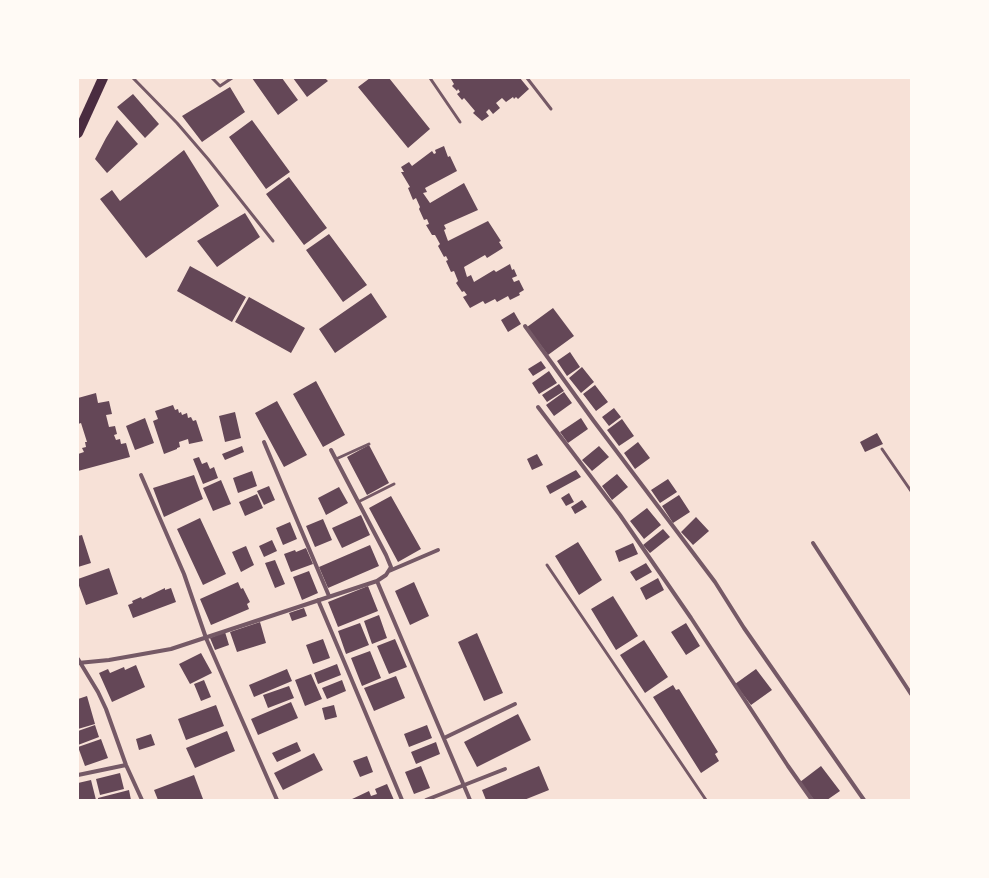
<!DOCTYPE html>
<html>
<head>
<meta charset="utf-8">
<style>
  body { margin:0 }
  #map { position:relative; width:989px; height:878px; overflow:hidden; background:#f7e1d7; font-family:"IBM Plex Serif",serif }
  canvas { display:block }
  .frame { position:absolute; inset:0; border:79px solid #fffaf5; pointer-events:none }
</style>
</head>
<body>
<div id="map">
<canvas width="989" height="878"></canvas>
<div class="frame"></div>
</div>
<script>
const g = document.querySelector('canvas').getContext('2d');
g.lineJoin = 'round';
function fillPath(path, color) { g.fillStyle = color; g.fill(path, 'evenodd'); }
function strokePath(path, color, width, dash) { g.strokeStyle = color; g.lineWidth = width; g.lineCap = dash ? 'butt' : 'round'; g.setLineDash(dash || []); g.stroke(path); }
fillPath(new Path2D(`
  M252 78H282L298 100 278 115Z
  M293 78H325L328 81 307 97Z
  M370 78H389L430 129 408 148 358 87Z
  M452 78H520L529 89 518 99 516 97 514 99 513 97 506 102 502 98 496 103 500 108 493 114 489 109 486 112 489 116 482 121 473 113 475 111 464 98 462 100 457 94 460 92 458 89 457 91 452 86 454 84 451 79Z
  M230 87 245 112 202 142 182 116Z
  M133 94 159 124 145 138 117 107Z
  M117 120 138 144 107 173 95 159 106 138Z
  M252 120 290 172 266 189 229 137Z
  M444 146 448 157 450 156 457 171 425 188 427 192 423 193 430 203 464 183 478 210 444 225 446 229 444 230 448 241 488 221 501 241 499 242 503 248 487 258 485 255 464 267 467 277 471 275 474 282 494 270 496 272 510 264 512 270 514 269 517 276 512 278 514 282 519 280 524 290 519 293 520 295 510 300 508 296 497 302 495 299 485 304 483 301 470 308 463 297 467 295 464 291 462 292 456 283 458 281 454 271 451 272 446 261 448 260 446 256 444 257 438 246 440 244 435 235H432L426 225 429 224 427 219 424 220 419 209 420 207 416 198 413 200 408 188 410 187 401 172H404L401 167 409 162 412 166 432 151 434 154 436 153 435 150Z
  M184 150 219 206 146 258 100 199 112 190 120 201Z
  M289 177 327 228 304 245 266 194Z
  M245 213 260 237 217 267 197 241Z
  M329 234 367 285 343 302 306 250Z
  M190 266 246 297 232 322 177 291Z
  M371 293 387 317 335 353 319 329Z
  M249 297 305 328 291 353 235 322Z
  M553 308 574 336 548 355 527 327Z
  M514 312 521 324 508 332 501 320Z
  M570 352 580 367 567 376 557 361Z
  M541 361 546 368 533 376 528 369Z
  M582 367 594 382 581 393 569 378Z
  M549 371 557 383 539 394 532 383Z
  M316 381 345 435 323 447 293 394Z
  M559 384 564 391 547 402 542 395Z
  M595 385 608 402 596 411 583 394Z
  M564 392 572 403 554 416 546 405Z
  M96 393 98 403 109 401 112 414 106 415 109 427 115 426 117 434 114 435 116 440 120 439 121 444 126 443 130 457 78 471V454L84 452 82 448 86 447 85 442H87L81 423 78 424V398Z
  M277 401 307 455 284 467 255 413Z
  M173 405 175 410 178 409 179 413 181 412 182 415 187 413 188 418 191 417 193 421 196 420 203 441 189 444 188 439 179 442 180 447 177 448V449L164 454 153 421 158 419 155 411Z
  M614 408 621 417 609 426 602 417Z
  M235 412 241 438 225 442 219 416Z
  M145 418 154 443 135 450 126 426Z
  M581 418 588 429 568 443 560 432Z
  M622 419 634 436 619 446 607 430Z
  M877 433 883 444 865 452 860 442Z
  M638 442 650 458 635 469 624 453Z
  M369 445 389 483 367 495 347 457Z
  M242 446 244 452 225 460 222 454Z
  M599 446 609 457 592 471 582 460Z
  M537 454 543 465 532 470 527 459Z
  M199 457 202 464 207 462 210 469 214 467 218 478 203 484 193 459Z
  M576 470 581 477 550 494 546 486Z
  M252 471 257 486 238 493 233 478Z
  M617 474 628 487 612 500 602 486Z
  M194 475 203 499 164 517 153 488Z
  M668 479 677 492 660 503 651 490Z
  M221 480 231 504 213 511 203 488Z
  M269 486 275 500 264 505 257 491Z
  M339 487 348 503 326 515 318 498Z
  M569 493 574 502 566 506 561 498Z
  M257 494 263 508 245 516 239 502Z
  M679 495 690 512 673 523 662 506Z
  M391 496 421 549 398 562 369 508Z
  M582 500 587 507 575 514 571 507Z
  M647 508 661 525 644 539 630 521Z
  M361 515 370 535 342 548 332 528Z
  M696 517 709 531 693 545 681 532Z
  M200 518 226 574 203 585 177 529Z
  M323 519 332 540 315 547 306 526Z
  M290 522 297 539 283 545 276 528Z
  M663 529 670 537 650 553 643 545Z
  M82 535 91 563 78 567V536Z
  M272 540 277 551 264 557 259 546Z
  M578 542 602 580 579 595 555 556Z
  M633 543 638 554 619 562 615 551Z
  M370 545 379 566 328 588 319 567Z
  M246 546 254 565 241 572 232 552Z
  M306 548 313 564 291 572 284 554 295 550 296 552Z
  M275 560 285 584 275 588 265 563Z
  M646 563 652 572 636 581 630 572Z
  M109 568 118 594 86 605 78 583V579Z
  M309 571 318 593 302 600 293 577Z
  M658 578 664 590 646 600 640 588Z
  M238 582 241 589 243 588 250 602 247 604 249 609 211 625 200 599Z
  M414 582 429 616 410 625 395 591Z
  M368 586 378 611 338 627 328 602Z
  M165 588V590L171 588 176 602 133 618 128 605 133 603 132 601 141 597 142 599Z
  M613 596 638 636 616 650 591 609Z
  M304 608 307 616 292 621 289 613Z
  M379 615 387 638 372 644 364 621Z
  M260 622 266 643 237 652 230 632Z
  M360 623 369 645 346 654 338 631Z
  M686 623 700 646 686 655 671 632Z
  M225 632 229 645 215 650 210 638Z
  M477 633 503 693 484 701 458 642Z
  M323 639 330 658 313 664 306 645Z
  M395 639 407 667 389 674 377 646Z
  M644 640 668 677 645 693 620 655Z
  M370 651 381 678 362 686 351 658Z
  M201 653 212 673 190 684 179 664Z
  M337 664 341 675 318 684 314 673Z
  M136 665 145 687 112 702 99 673 108 669 110 673 124 667 125 670Z
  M287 669 292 681 254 697 249 685Z
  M756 669 772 690 751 705 735 684Z
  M311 674 322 699 305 706 295 680Z
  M396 676 405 698 374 711 364 688Z
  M204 680 211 697 201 701 194 684Z
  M342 680 346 691 327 699 322 688Z
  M673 685 676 690 679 689 718 752 715 754 719 761 701 773 653 697Z
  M289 686 294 698 268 708 263 695Z
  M87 696 95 724 78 729V699Z
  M291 702 298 718 258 735 251 719Z
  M216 705 224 726 186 740 178 719Z
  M334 705 337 717 325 720 322 708Z
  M518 714 531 740 477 767 464 742Z
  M95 725 99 737 78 745V731Z
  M427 725 432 738 409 747 404 734Z
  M227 731 235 751 195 768 186 748Z
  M151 734 155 745 139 750 136 739Z
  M101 739 108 758 85 766 78 747Z
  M297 742 301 751 277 762 272 753Z
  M436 742 440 754 416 764 411 752Z
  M314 753 323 770 283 790 274 773Z
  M367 756 373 772 360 777 353 761Z
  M421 766 430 788 414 794 405 772Z
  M539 766 549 790 524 800H486L482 790Z
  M821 766 840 791 827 800H814L800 782Z
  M120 773 124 789 100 795 96 779Z
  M194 775 203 799 158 800 154 790Z
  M91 780 96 800H78V783Z
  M387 784 394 800H350L369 791 371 796 377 794 375 789Z
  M129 790 131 800H98V798Z`), '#644757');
strokePath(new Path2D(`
  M133 78 177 123 208 159 273 241
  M212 78 220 86 232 78
  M430 78 460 122
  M527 78 551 109
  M882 449 911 491
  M336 459 369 444
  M358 502 394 484
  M547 565 706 800`), '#755966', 3);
strokePath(new Path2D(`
  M525 326 593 420 715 582 744 628 864 800
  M538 407 620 515 691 618 788 766 812 800
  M264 442 329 596
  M141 475 184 574 206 638 277 800
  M813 543 911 694
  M389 571 438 550
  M377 581 470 800
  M318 600 348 671 402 800
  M78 659 98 692 106 709 126 765 142 800
  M78 663 109 660 171 649 377 581 386 575 391 567 386 555 331 450
  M444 738 515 704
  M78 775 126 765
  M426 800 505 769`), '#755966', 4);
strokePath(new Path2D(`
  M78 133 103 78`), '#4a2c40', 10);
</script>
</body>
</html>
